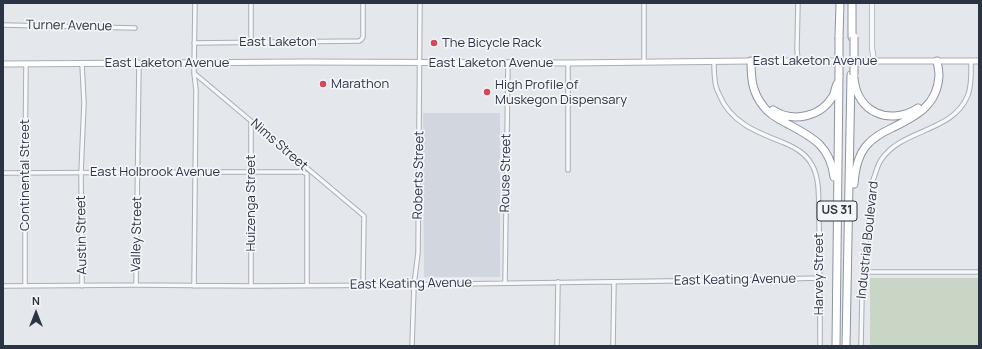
<!DOCTYPE html>
<html>
<head>
<meta charset="utf-8">
<style>
  body { margin:0 }
  #map { position:relative; width:982px; height:349px; overflow:hidden; background:#e4e7ec; font-family:Manrope,sans-serif }
  canvas { display:block }
  .frame { position:absolute; inset:0; border:4px solid #2b3445; pointer-events:none }
  .north { position:absolute; left:16px; top:293px; width:40px; height:40px; -webkit-text-stroke:3px #f4f6f9; paint-order:stroke; rotate:0deg; font-size:11px; font-weight:700; line-height:16px; text-align:center; color:#2b3445 }
  .north::after { content:''; display:block; margin:auto; width:14px; height:18px; background:#2b3445; clip-path:polygon(50% 0,100% 100%,50% 72%,0 100%) }
</style>
</head>
<body>
<div id="map">
<canvas width="982" height="349"></canvas>
<div class="frame"></div>
<div class="north">N</div>
</div>
<script>
const g = document.querySelector('canvas').getContext('2d');
g.lineJoin = 'round';
function fillPath(path, color) { g.fillStyle = color; g.fill(path, 'evenodd'); }
function strokePath(path, color, width, dash) { g.strokeStyle = color; g.lineWidth = width; g.lineCap = dash ? 'butt' : 'round'; g.setLineDash(dash || []); g.stroke(path); }
function drawText(font, color, halo, rows, align = 'center') {
  g.font = font + ' Manrope,sans-serif'; g.lineWidth = 3.5; g.setLineDash([]); g.textBaseline = 'middle'; g.strokeStyle = halo; g.fillStyle = color; for (const [text, x, y, turn = 0] of rows) {
    g.save(); g.translate(x, y); g.rotate((+turn || 0) * Math.PI / 180); g.textAlign = isNaN(turn) ? turn : align; if (halo) g.strokeText(text, 0, 0); g.fillText(text, 0, 0); g.restore();
  }
}
fillPath(new Path2D(`
  M423 113H500V277H424Z`), '#d2d6de');
fillPath(new Path2D(`
  M870 278H979V346H870Z`), '#c9d6c5');
const minor = new Path2D(`
  M798 3 797 49 798 61
  M3 25 135 28
  M194 43 359 41 361 40 363 37V3
  M251 43V3
  M644 62V3
  M714 62C714 68 714 74 715 80 715 85 717 90 719 94 730 122 756 132 782 142 794 147 806 153 812 165 821 180 818 205 819 222 820 263 820 305 820 346
  M568 63V170
  M82 64 84 103 81 173 82 286
  M194 73 364 216 363 285
  M251 121V286
  M3 173 195 172H303L307 174V285
  M863 272H979
  M505 283 508 63
  M136 285 139 63
  M3 286 136 285 251 286 414 285 454 284 737 280 820 278
  M25 286V173L26 64
  M194 286 196 90 194 73 195 3
  M412 346 414 285 418 253 420 3
  M557 346 558 282
  M613 346 614 282
  M861 346 862 295 864 260 873 180C876 173 877 166 881 160 902 128 953 133 968 95 972 84 971 72 971 61`);
const tertiary = new Path2D(`
  M872 3V48L874 61`);
const secondary = new Path2D(`
  M3 64 304 62 568 63 751 61H979`);
const motorway = new Path2D(`
  M839 37 840 3
  M852 37V3
  M751 61C751 78 752 93 764 107 769 114 778 119 786 123 812 137 830 145 834 177
  M854 78C857 113 890 126 918 108
  M773 110C793 123 821 117 833 96 835 92 835 88 837 84
  M854 184C855 170 858 155 867 145 874 137 883 132 892 128 916 116 937 106 939 76 939 71 938 66 937 61
  M836 346 839 75
  M846 346 851 75`);
strokePath(minor, '#a9aeb7', 5.5);
strokePath(tertiary, '#a9aeb7', 6);
strokePath(secondary, '#a9aeb7', 7);
strokePath(motorway, '#8b94a3', 9);
strokePath(minor, '#f7f8fa', 3.5);
strokePath(tertiary, '#f7f8fa', 4.5);
strokePath(secondary, '#fff', 5);
strokePath(motorway, '#fff', 7);
const motorwayBridge = new Path2D(`
  M839 75V37
  M854 75V37`);
strokePath(motorwayBridge, '#8b94a3', 9, []);
strokePath(motorwayBridge, '#fff', 7);
for (const [x, y, r, color] of [
  [434,43,4,"#d1495b"],
  [323,84,4,"#d1495b"],
  [487,92,4,"#d1495b"]
]) { const dot = new Path2D(); dot.arc(x, y, r, 0, 2 * Math.PI); g.fillStyle = color; g.fill(dot); strokePath(dot, '#f4f6f9', 1.5); }
for (const [x, y, w] of [
  [837,211,40]
]) { const box = new Path2D(); box.roundRect(x - w / 2, y - 10, w, 20, 3); g.fillStyle = '#f4f6f9'; g.fill(box); strokePath(box, '#2b3445', 1); }
drawText('bold 12px', '#2b3445', null, [
  ["US 31",837,211]
]);
drawText('13px', '#2b3445', '#f4f6f9', [
  ["Turner Avenue",69,26,1],
  ["East Laketon",278,42],
  ["East Laketon Avenue",815,61],
  ["East Laketon Avenue",167,63],
  ["East Laketon Avenue",491,63],
  ["Nims Street",279,145,41],
  ["East Holbrook Avenue",155,172],
  ["Rouse Street",506,173,-89],
  ["Continental Street",25,175,-90],
  ["Roberts Street",419,175,-89],
  ["Huizenga Street",251,203,-90],
  ["Valley Street",137,234,-89],
  ["Austin Street",82,235,-91],
  ["Industrial Boulevard",868,240,-84],
  ["Harvey Street",819,274,-90],
  ["East Keating Avenue",735,280,-1],
  ["East Keating Avenue",411,284,-1]
]);
drawText('13px', '#2b3445', '#f4f6f9', [
  ["The Bicycle Rack",442,43],
  ["Marathon",331,84],
  ["High Profile of",495,85],
  ["Muskegon Dispensary",495,100]
], 'left');
</script>
</body>
</html>
